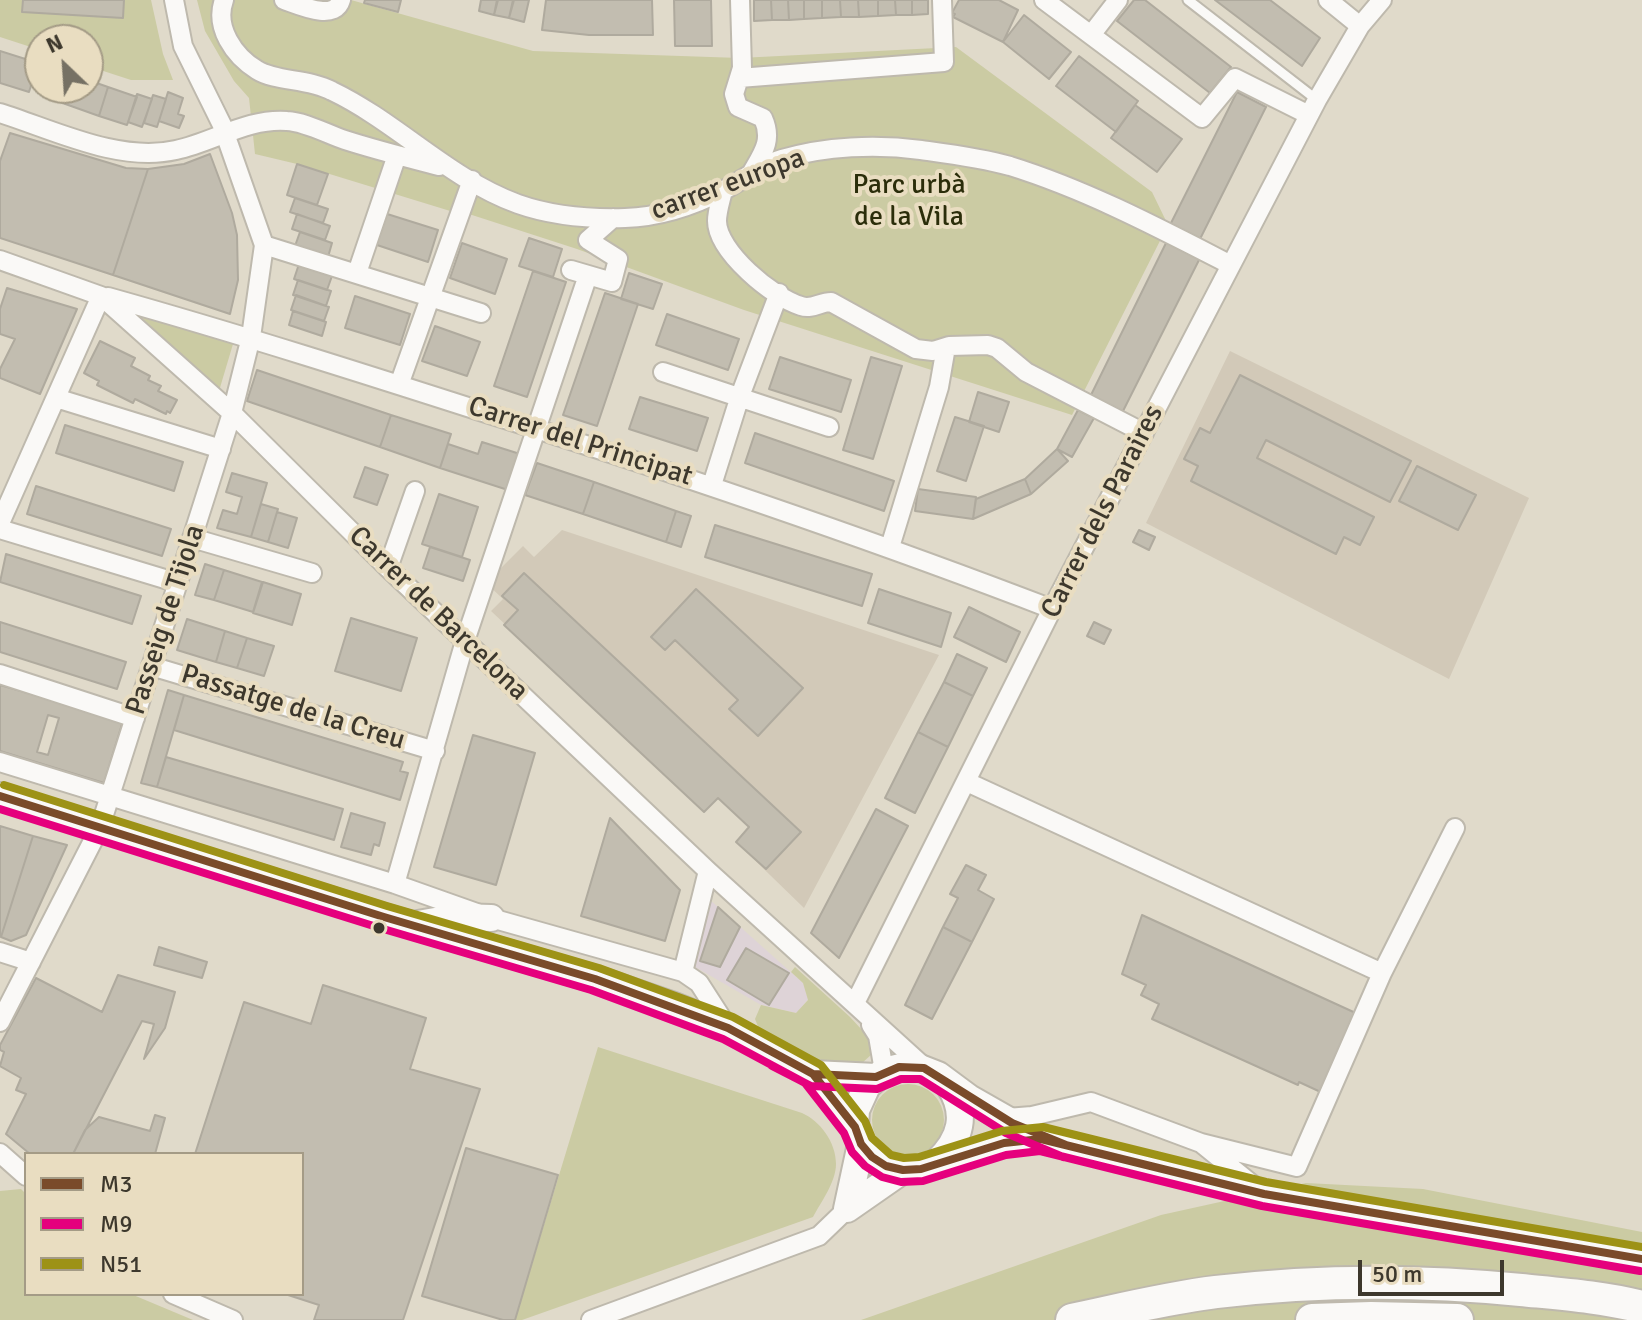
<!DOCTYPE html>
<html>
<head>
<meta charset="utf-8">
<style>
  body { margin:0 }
  #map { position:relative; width:1642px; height:1320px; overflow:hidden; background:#e0daca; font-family:Signika,sans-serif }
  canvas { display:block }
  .legend { position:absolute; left:24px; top:1152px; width:280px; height:144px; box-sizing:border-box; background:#e9ddc1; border:2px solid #a49b86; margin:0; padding:10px 14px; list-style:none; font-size:24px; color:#3d382d }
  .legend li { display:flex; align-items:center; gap:16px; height:40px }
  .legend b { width:40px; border:2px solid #a49b86 }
  .north { position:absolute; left:24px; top:24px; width:80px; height:80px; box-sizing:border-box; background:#e9ddc1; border:2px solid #a49b86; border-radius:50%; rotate:335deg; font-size:22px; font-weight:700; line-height:32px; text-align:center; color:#3d382d }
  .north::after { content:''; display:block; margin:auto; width:28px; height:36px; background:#767164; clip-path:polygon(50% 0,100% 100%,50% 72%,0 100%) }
  .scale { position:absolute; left:1358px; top:1260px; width:146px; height:36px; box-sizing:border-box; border:4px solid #3d382d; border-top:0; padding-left:10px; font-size:24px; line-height:28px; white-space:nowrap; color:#3d382d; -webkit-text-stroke:6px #e9ddc1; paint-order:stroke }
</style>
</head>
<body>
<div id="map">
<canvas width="1642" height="1320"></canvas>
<ul class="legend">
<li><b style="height:10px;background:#7a4b2a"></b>M3</li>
<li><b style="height:10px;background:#e5007d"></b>M9</li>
<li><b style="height:10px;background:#9d9216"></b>N51</li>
</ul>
<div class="north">N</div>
<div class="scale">50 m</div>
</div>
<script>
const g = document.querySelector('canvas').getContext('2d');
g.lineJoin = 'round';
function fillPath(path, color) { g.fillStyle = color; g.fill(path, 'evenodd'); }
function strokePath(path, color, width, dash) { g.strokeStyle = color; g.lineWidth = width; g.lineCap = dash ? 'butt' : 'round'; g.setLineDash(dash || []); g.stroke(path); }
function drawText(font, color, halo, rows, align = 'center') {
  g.font = font + ' Signika,sans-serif'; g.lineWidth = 8; g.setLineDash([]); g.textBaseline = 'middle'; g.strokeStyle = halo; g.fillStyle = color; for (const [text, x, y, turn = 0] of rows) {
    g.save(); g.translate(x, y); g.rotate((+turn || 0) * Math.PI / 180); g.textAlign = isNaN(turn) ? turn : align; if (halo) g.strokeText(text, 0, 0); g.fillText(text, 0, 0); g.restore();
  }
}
fillPath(new Path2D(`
  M709 899 803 983 808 999 797 1013 761 1005 690 964Z`), '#ded3d7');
fillPath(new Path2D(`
  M1230 351 1529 498 1449 679 1146 523Z
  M562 530 939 655 804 908 736 842 749 826 718 798 704 812 491 611 503 599 486 583 523 546 534 557Z`), '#d2c9b8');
fillPath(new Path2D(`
  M0 0H151L163 54 173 80H131L88 66V40H40V50L0 37Z
  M197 0H351L533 51 740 58 956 47 1152 192 1168 225 1072 415 744 310 577 249 472 215 460 214 297 164 255 154 249 98 234 81 205 31Z
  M139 315 233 344 219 391Z
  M795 967 850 1017 874 1043 872 1054 861 1064 836 1067 811 1060 761 1034 755 1019 761 1005 796 1013 808 1000 803 983 791 972Z
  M598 1047 802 1113C820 1121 836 1142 836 1164 836 1182 821 1202 813 1217L522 1320H515Z
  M872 1120a36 36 0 1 1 72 0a36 36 0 1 1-72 0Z
  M1306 1183 1423 1189 1642 1232V1320H861L1161 1215Z
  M21 1189 26 1194V1294H131L193 1320H0V1191Z`), '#cbcba3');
const building = new Path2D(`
  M23 0H124L123 18 22 12Z
  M365 0H401L398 12 364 3Z
  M481 0H498L494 15 479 11Z
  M497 0H513L509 18 494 15Z
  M514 0H529L524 22 509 18Z
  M546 0H652L653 35H589L542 30Z
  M674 0H711L712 46H675Z
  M754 0H771L772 20 754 21Z
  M771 0H788L789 20H772Z
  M788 0H804V19L789 20Z
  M804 0H822V18L804 19Z
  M822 0H840L841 17 822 18Z
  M840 0H858L859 17H841Z
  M858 0H878V16L859 17Z
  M878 0H895L896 15 878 16Z
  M895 0H912V15H896Z
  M912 0H928V14L912 15Z
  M959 0H999L1018 10 1003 42 953 17 955 14 952 13Z
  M1134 0H1145L1231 67 1210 93 1117 21Z
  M1215 0H1270L1320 38 1302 66Z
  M1024 15 1071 52 1049 79 1003 42Z
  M0 51 38 63 29 92 0 83Z
  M1079 56 1138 101 1116 132 1056 86Z
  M88 80 108 87 99 116 43 96 46 88H88Z
  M108 87 137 97 127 125 99 116Z
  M168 92 183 98 178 114 184 116 179 128 159 121Z
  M1237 92 1266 107 1198 243 1168 229Z
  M137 94 152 99 142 127 128 122Z
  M153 95 166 99 157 127 144 123Z
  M1135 105 1182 139 1157 172 1111 138Z
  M10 133 126 168 148 169 113 275 0 238V161Z
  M210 154 232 213 237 235 238 280 230 314 113 275 148 169 184 164Z
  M297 164 328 174 317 205 287 195Z
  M295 198 328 209 323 223 290 212Z
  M384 213 438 230 428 262 374 244Z
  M297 214 330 226 325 240 292 229Z
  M300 232 332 243 328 257 295 246Z
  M529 238 562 249 553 277 519 266Z
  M1167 241 1200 258 1121 415 1089 399Z
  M462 243 507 259 495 294 450 278Z
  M299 264 332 276 327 290 294 279Z
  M533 271 566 282 527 397 494 386Z
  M629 273 662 284 653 309 621 299Z
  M298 280 331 291 326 306 293 295Z
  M7 288 77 309 40 394 0 378V369L15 339 0 334V309Z
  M605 293 638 304 597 426 563 415Z
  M296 295 329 307 324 321 291 310Z
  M355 296 410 314 400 345 345 328Z
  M293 311 326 322 322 336 289 325Z
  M667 314 739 339 728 370 656 345Z
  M435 326 480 342 467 376 422 361Z
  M100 341 135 358 131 366 150 376 148 380 161 386 158 391 177 400 170 413 167 411 166 414 135 399 133 403 97 385 99 381 84 373Z
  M780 357 851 380 841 412 769 389Z
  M871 357 902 366 873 459 843 450Z
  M257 370 391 415 380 447 247 401Z
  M1240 375 1411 461 1390 502 1266 440 1257 458 1374 517 1360 545 1344 537 1336 554 1191 481 1198 466 1184 459 1200 428 1210 433Z
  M978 392 1009 402 999 432 969 422Z
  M640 397 708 418 697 451 629 429Z
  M1078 410 1094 418 1072 457 1057 449Z
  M391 415 451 434 440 468 380 447Z
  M955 417 984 426 966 481 937 471Z
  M65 425 183 462 174 491 56 453Z
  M755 433 894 481 884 511 745 463Z
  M482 442 520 454 508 490 440 468 448 444 478 454Z
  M1057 449 1068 461 1031 494 1025 479Z
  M537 463 594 482 583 514 525 495Z
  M1417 466 1476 495 1458 530 1399 501Z
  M365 467 388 475 377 505 354 497Z
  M232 473 267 483 251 537 217 528 223 510 237 514 242 497 226 492Z
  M1025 479 1031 494 973 519 976 499Z
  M594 482 676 511 666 542 583 514Z
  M36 486 171 529 162 556 27 514Z
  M918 489 976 497 973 519 915 511Z
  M439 494 478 507 462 557 422 544Z
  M261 504 278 509 268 542 251 537Z
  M676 511 691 516 681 547 666 542Z
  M277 512 297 518 288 548 268 542Z
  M715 525 872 574 862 606 705 557Z
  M1139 530 1155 537 1149 550 1133 542Z
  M430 547 470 560 463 581 423 568Z
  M6 554 141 596 132 624 0 582Z
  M205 564 224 570 214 600 195 595Z
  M224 570 262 582 253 612 214 600Z
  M524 573 801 832 766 869 736 842 749 827 718 798 704 812 504 625 518 610 502 596Z
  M263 582 301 594 292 625 253 613Z
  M696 589 803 688 758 736 729 709 738 700 675 640 665 650 651 637Z
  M879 589 951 613 941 647 868 623Z
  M969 607 1020 632 1006 662 954 637Z
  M351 618 417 638 401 691 335 671Z
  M187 619 225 631 216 662 177 650Z
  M0 622 126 662 117 689 0 652Z
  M1094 622 1111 630 1104 644 1087 636Z
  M225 631 247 638 237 668 216 662Z
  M247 638 274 646 264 676 237 668Z
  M957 654 987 668 973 696 944 682Z
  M944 682 973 696 948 747 918 732Z
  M0 685 123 721 104 783 0 751ZM48 715 59 718 48 755 37 752Z
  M168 690 184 695 157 787 141 783Z
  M184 695 403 762 400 771 408 773 400 800 174 730Z
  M918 732 948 747 915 813 885 798Z
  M473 735 535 753 496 885 434 867Z
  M166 757 343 809 334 840 157 787Z
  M876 809 908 826 839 958 811 933Z
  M351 813 385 823 379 846 374 844 371 855 341 847Z
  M610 818 680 890 665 941 581 916Z
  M0 826 33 836 1 937 0 936Z
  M33 836 67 845 26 935 11 941 1 937Z
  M966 865 986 875 978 890 994 899 972 942 943 927 958 898 950 894Z
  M718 907 740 927 720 967 700 961Z
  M1142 915 1360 1015 1325 1094 1299 1082 1298 1085 1152 1019 1159 1004 1141 995 1146 985 1122 974Z
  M943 927 972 942 932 1019 905 1005Z
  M159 947 207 962 202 978 154 965Z
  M746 948 789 973 769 1005 727 980Z
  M118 975 175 992 165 1028 144 1059 154 1024 142 1021 73 1154H30L6 1134 26 1094 16 1090 21 1078 0 1066 4 1052 0 1050V1045L36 978 102 1012Z
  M323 985 426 1018 410 1069 480 1089 403 1320H314L319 1305 285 1294H302V1154H195L244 1002 311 1024Z
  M155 1115 165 1118 155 1154H73L85 1130 99 1117 150 1131Z
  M466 1148 558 1175 515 1320H503L422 1296Z`);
fillPath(building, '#c2bdb0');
strokePath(building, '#afaa9e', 2);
const lane = new Path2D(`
  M1188 0 1317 100`);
const street = new Path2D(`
  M224 0C214 27 234 56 257 70 276 82 308 78 332 91 397 122 449 179 518 204 552 216 590 219 625 218 659 217 695 205 724 190 743 180 761 165 782 159 825 146 877 144 921 150 950 154 982 158 1010 166 1087 190 1159 228 1231 265
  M284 0C299 5 335 22 341 0
  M740 0 742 68 734 94 738 107 763 118C773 140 763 153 752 172
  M1044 0 1202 118 1235 78 1309 115
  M1328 0 1360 26 1382 0
  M1091 35 1118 0
  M739 78 944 62 942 0
  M0 113C54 130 119 163 176 150 214 142 247 118 287 121 306 122 327 134 345 140 376 150 408 158 439 166
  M723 190C721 200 717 211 717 221 717 251 773 298 801 306 812 310 820 302 831 302L916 349 933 351 949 346 988 345 997 348 1026 372 1144 433
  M264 245 481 313
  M0 260 101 296 232 413 388 568 708 871 925 1068
  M571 270 612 282 618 259 588 240 613 218
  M357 273 397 155
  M108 297C240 334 371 376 502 418 687 477 870 539 1052 609
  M663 372 829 427
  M399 385 472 180
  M56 398 221 449
  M712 485 740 396 779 293
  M0 523 101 296
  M0 529 178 583
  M192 538 312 573
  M890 547 939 387 946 347
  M388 568 415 491
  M151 666 435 751
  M0 674 135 718
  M0 762 395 884 491 918 683 972 699 983 728 1028
  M967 782 1382 973 1297 1167 1201 1143
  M395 884 465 641 588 275
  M0 952 31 962
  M683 972 708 871
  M1382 973 1455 828
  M855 1003 1052 609 1317 100 1360 26
  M0 1022 100 827 232 413 251 337 264 245 222 125 183 46 174 0
  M871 1025 878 1036 884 1071
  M1007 1118 1032 1116 1091 1102 1201 1143 1259 1190
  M0 1153 26 1176
  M173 1294 233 1320
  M591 1320 819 1236 847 1209`);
const secondary = new Path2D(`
  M0 796 384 917 595 979 674 1006 728 1028 813 1074 855 1127 861 1144 872 1157 886 1166 903 1170 921 1169 1004 1143 1041 1139
  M418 924 458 917 491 918
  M813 1074 876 1077
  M855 1127 856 1110 867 1086 884 1071 905 1066H915L938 1075 969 1098 1041 1139 1264 1194 1642 1259
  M937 1162C961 1139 968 1114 949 1085
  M847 1209 903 1170
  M847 1209 861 1144`);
const highway = new Path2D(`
  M1072 1320C1119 1310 1167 1298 1216 1292 1317 1280 1420 1280 1521 1290 1561 1294 1603 1297 1642 1307
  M1312 1320 1371 1318 1457 1320`);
strokePath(lane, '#beb9ad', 13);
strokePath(street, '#beb9ad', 22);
strokePath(secondary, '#beb9ad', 30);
strokePath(highway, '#beb9ad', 36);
strokePath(lane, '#faf9f7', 9);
strokePath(street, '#faf9f7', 18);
strokePath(secondary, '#faf9f7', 26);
strokePath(highway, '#faf9f7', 32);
strokePath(new Path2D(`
  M0 796 384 917 595 979 728 1028 813 1074 855 1127 861 1144 872 1157 886 1166 903 1170 921 1169 1004 1143 1041 1139 1264 1194 1642 1259
  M778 1055 813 1074 876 1077 899 1067 924 1068 1012 1123 1066 1145`), '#7a4b2a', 8);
strokePath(new Path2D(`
  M0 809 380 928 591 990 723 1039 805 1083 844 1133 852 1152 865 1166 882 1177 901 1182 923 1181 1006 1155 1040 1151 1262 1206 1640 1271
  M772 1066 811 1086 877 1089 901 1079H920L1006 1133 1063 1157`), '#e5007d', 8);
strokePath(new Path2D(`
  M4 785 387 906 599 968 733 1017 821 1065 865 1121 872 1138 891 1155 904 1158 919 1157 1002 1131 1043 1127 1266 1182 1642 1247`), '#9d9216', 8);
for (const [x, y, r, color] of [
  [379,928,7,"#3d382d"]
]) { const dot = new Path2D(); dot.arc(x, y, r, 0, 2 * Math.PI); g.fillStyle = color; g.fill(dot); strokePath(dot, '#e9ddc1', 3); }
drawText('28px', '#3d382d', '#e9ddc1', [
  ["carrer europa",728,185,-20],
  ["Carrer del Principat",580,442,18],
  ["Carrer dels Paraires",1103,512,-63],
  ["Carrer de Barcelona",438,614,44],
  ["Passeig de Tijola",166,620,-72],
  ["Passatge de la Creu",293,708,17]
]);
drawText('28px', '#2b2d0a', '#e9ddc1', [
  ["Parc urbà",909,186],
  ["de la Vila",909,218]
]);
</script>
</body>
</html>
